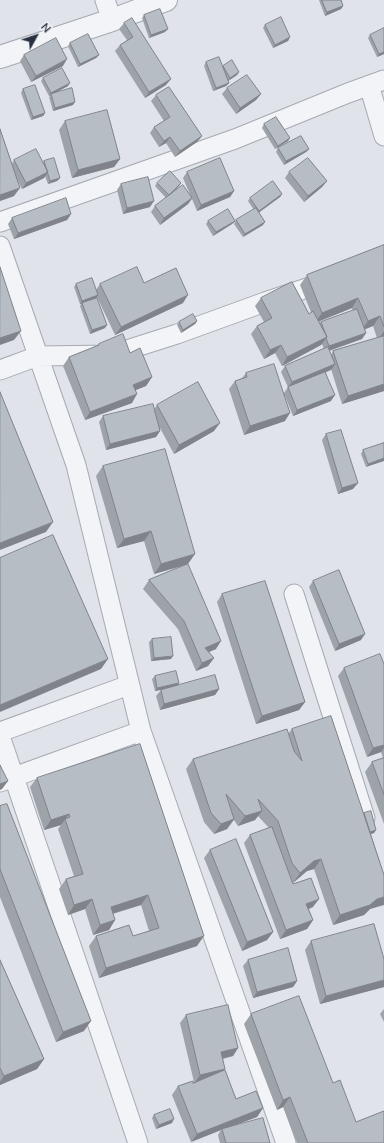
<!DOCTYPE html>
<html>
<head>
<meta charset="utf-8">
<style>
  body { margin:0 }
  #map { position:relative; width:384px; height:1143px; overflow:hidden; background:#e0e3e9; font-family:"Nunito Sans",sans-serif }
  canvas { display:block }
  .north { position:absolute; left:16px; top:16px; width:40px; height:40px; -webkit-text-stroke:3px #f0f2f6; paint-order:stroke; rotate:50deg; font-size:11px; font-weight:700; line-height:16px; text-align:center; color:#293140 }
  .north::after { content:''; display:block; margin:auto; width:14px; height:18px; background:#293140; clip-path:polygon(50% 0,100% 100%,50% 72%,0 100%) }
</style>
</head>
<body>
<div id="map">
<canvas width="384" height="1143"></canvas>
<div class="north">N</div>
</div>
<script>
const g = document.querySelector('canvas').getContext('2d');
g.lineJoin = 'round';
function strokePath(path, color, width, dash) { g.strokeStyle = color; g.lineWidth = width; g.lineCap = dash ? 'butt' : 'round'; g.setLineDash(dash || []); g.stroke(path); }
function fillPath(path, color) { g.fillStyle = color; g.fill(path, 'evenodd'); }
const minor = new Path2D(`
  M105 0 112 20
  M369 85 384 136
  M0 222 235 139 348 93 384 80
  M0 246 76 465 141 731 286 1143
  M0 370 38 356 111 355 177 334 265 302 328 281
  M294 594 365 818
  M0 732 129 685
  M0 736 138 1143
  M0 782 141 731`);
const tertiary = new Path2D(`
  M0 57 112 20 166 0`);
strokePath(minor, '#a5aab3', 21);
strokePath(tertiary, '#a5aab3', 24);
strokePath(minor, '#f3f4f7', 19);
strokePath(tertiary, '#f3f4f7', 22);
fillPath(new Path2D(`
  M319 0H341L343 6 341 9 325 16Z
  M144 15 165 32 149 38 142 18Z
  M124 23 166 85 145 98 115 51 120 45 127 40 119 29Z
  M265 25 290 37 288 41 273 48 263 28Z
  M384 29V54L377 57 368 38 370 35Z
  M70 43 99 55 96 58 78 67 68 46Z
  M24 55 63 66 31 82 20 61Z
  M206 62 222 66H223L239 72 237 75 228 81 229 83 226 86 213 91 204 66Z
  M43 78 68 86 56 92 73 105 53 111 49 97 50 96H49L41 81Z
  M227 88 261 94 256 100 236 114 222 94Z
  M23 89 45 113 43 116 31 120 21 93Z
  M156 95 202 136 197 142 175 157 166 143 159 147 150 133 154 127 164 121 151 101Z
  M65 121 120 159 114 167 72 178 59 130Z
  M264 124 290 138 288 141 275 149 262 128Z
  M0 129 12 164 14 160 43 163 44 161 60 178 57 181 48 184 45 176 44 178 22 189 18 181 14 196 0 201Z
  M278 148 309 149 306 152 284 165 276 152Z
  M187 172 234 191 230 197 197 211 192 199 188 204 160 225 151 212 155 206 166 198 155 186 157 183H181L179 186 172 193 191 197 183 178Z
  M289 172 327 181 322 187 304 202 285 178Z
  M121 184 150 207 123 214 117 190Z
  M282 194 280 197 259 212 263 225 243 237 234 224 236 220 254 210 248 201 250 198Z
  M71 214 67 220 14 239 8 224 12 218Z
  M208 221H235L232 224 213 236 206 224Z
  M384 245V391L342 404 331 369 326 372 331 401 293 416 285 396V421L244 435 229 389 235 381 242 378 246 373 284 393 288 387 281 372 285 366 324 349 322 344 321 345 282 366 275 353 264 359 251 334 257 326 264 322 255 306 261 298 309 314 311 312 300 285 307 275ZM352 308 353 311 321 322 320 323 319 321ZM373 326 377 338 333 351 331 355 329 351 362 339 366 333 364 329Z
  M144 283 183 303 115 335 97 297 96 298 105 328 90 334 80 306 81 304H80L74 287 76 284 96 290 100 284Z
  M197 321 195 324 181 333 177 325 179 322Z
  M99 344 130 353 152 377 146 386 136 390 132 403 85 420 63 366 69 357 97 346Z
  M157 405 214 431 174 454 160 428V431L156 437 106 450 99 422 103 416 155 408Z
  M326 434 353 489 338 494 322 440Z
  M384 443 366 467 361 454 363 450Z
  M103 466 188 564 216 649 209 652 214 658 208 666 196 671 178 629 143 589 149 580 186 565 154 574 144 541 117 548 96 476Z
  M313 581 361 640 335 651 309 587Z
  M222 594 305 702 299 710 256 724 217 602Z
  M152 639 171 659 151 661 149 642Z
  M384 664V824L365 772 372 762 383 758 381 752 367 757 338 676 344 668Z
  M155 676 179 683 178 685 219 689 215 695 160 710 156 696 161 690 155 691 152 679Z
  M292 729 364 813 376 830 374 833 371 834 384 875V904L370 909 364 915 333 925 314 869 307 871 293 883 292 881 293 884 313 907 309 909 313 920 307 929 280 939 244 843 250 835 269 828 258 816 255 820 238 826 234 820 227 829 214 834 204 822 186 769 193 759 288 734Z
  M37 778 197 946 99 978 89 946 96 936H133L149 931 141 905 113 914 115 920 109 930 93 935 85 909 68 915 59 889 66 879 74 876 58 829 61 825 44 830 30 787Z
  M0 806 84 1031 56 1042 0 897Z
  M210 850 273 932 267 940 242 951 204 858Z
  M311 941 384 987 320 1004 305 950Z
  M0 960 44 1059 37 1069 0 1085Z
  M248 960 297 981 293 987 253 998 243 966Z
  M384 1009V1022L380 1014Z
  M251 1014 333 1083 356 1122 384 1143H297L283 1107 277 1110 244 1024Z
  M186 1015 238 1048 233 1056 223 1059 225 1070 236 1099 263 1108 257 1117 230 1127 270 1143H220L218 1135 221 1130 191 1142 172 1095 178 1086 194 1082 180 1023Z
  M154 1115 172 1123 156 1129 152 1118Z`), '#9da3a9');
fillPath(new Path2D(`
  M343 6 341 9 325 16 327 12Z
  M168 29 165 32 149 38 151 35Z
  M290 37 288 41 273 48 275 45Z
  M384 52V54L377 57 379 54Z
  M99 55 96 58 78 67 80 64Z
  M67 59 63 66 31 82 36 76Z
  M239 72 237 75 228 81 230 78Z
  M171 79 166 85 145 98 149 92Z
  M70 83 68 86 51 95V94L49 96 51 93Z
  M229 83 226 86 213 91 216 88Z
  M261 94 256 100 236 114 240 108Z
  M75 102 73 105 53 111 55 108Z
  M45 113 43 116 31 120 33 117Z
  M202 136 197 142 175 157 180 151Z
  M170 137 166 143 159 147 164 141Z
  M290 138 288 141 275 149 278 146Z
  M309 149 306 152 284 165 286 161Z
  M120 159 114 167 72 178 78 170Z
  M48 172 44 178 22 189 26 183Z
  M60 178 57 181 48 184 50 181Z
  M327 181 322 187 304 202 308 196Z
  M181 183 179 186 166 199 169 195Z
  M20 188 14 196 0 201V195Z
  M234 191 230 197 197 211 201 205Z
  M282 194 280 197 257 214 259 211Z
  M192 198 188 204 160 225 164 218Z
  M154 201 150 207 123 214 127 208Z
  M71 214 67 220 14 239 18 233Z
  M235 221 232 224 213 236 216 232Z
  M265 222 263 225 243 237 245 234Z
  M98 295 96 299 80 304 82 301Z
  M188 295 183 303 115 335 121 327Z
  M358 298 352 308 315 323 322 313Z
  M380 316 373 326 361 331 368 321Z
  M197 321 195 324 181 333 183 330Z
  M107 325 105 328 90 334 92 330Z
  M21 331 14 340 0 345V338Z
  M384 331V337L378 340Z
  M366 333 362 339 325 352 329 346Z
  M327 337 321 345 282 366 287 357Z
  M281 345 275 353 264 359 270 350Z
  M335 364 331 370 288 388 292 382Z
  M152 377 146 386 128 393 133 385Z
  M384 384V391L342 404 348 396Z
  M137 394 132 403 85 420 90 412Z
  M335 395 331 401 293 416 297 410Z
  M290 413 285 421 244 435 250 426Z
  M220 423 214 431 174 454 179 445Z
  M160 431 156 437 106 450 110 444Z
  M384 458V461L366 467 368 464Z
  M358 483 353 489 338 494 342 488Z
  M53 522 46 532 0 550V543Z
  M151 531 144 541 117 548 124 539Z
  M195 554 188 564 154 574 161 564Z
  M365 634 361 640 335 651 339 644Z
  M221 641 216 649 199 656 205 648Z
  M173 656 171 659 151 661 154 658Z
  M214 658 208 666 196 671 202 663Z
  M108 659 101 669 0 712V705Z
  M179 683 177 686 155 691 157 688Z
  M219 689 215 695 160 710 164 704Z
  M305 702 299 710 256 724 262 716Z
  M384 745V748L381 752 367 757 373 748Z
  M8 781 2 789 0 790V784Z
  M262 811 255 820 238 826 245 816Z
  M69 814 61 825 44 830 51 820Z
  M234 819 227 829 214 834 221 824Z
  M376 830 374 833 366 836 368 832Z
  M321 859 314 869 307 871 293 883 300 873 314 861Z
  M148 895 141 905 104 916 111 907Z
  M384 897V905L370 909 364 915 333 925 340 915 377 899Z
  M92 899 85 909 68 915 74 905Z
  M319 899 313 907 301 912 306 904Z
  M115 920 109 930 93 935 100 925Z
  M313 920 307 929 280 939 286 930Z
  M273 932 267 940 242 951 247 942Z
  M204 936 197 946 99 978 106 968Z
  M384 980V987L320 1004 326 996Z
  M297 981 293 987 253 998 257 992Z
  M91 1021 84 1031 56 1042 63 1032Z
  M238 1048 233 1056 215 1060 221 1052Z
  M44 1059 37 1069 0 1085V1082L4 1076Z
  M225 1069 220 1078 194 1084 200 1075Z
  M290 1097 283 1107 277 1110 283 1100Z
  M263 1108 257 1117 222 1130V1129L221 1130 191 1142 197 1134Z
  M174 1119 172 1123 156 1129 159 1125Z`), '#80848a');
const building = new Path2D(`
  M322 0H341L343 6 327 12Z
  M160 9 168 29 151 35 144 15Z
  M281 17 290 37 275 45 265 25Z
  M132 18 171 79 149 92 120 45 133 37 124 23Z
  M384 28V52L379 54 370 35Z
  M88 34 99 55 80 64 70 43Z
  M56 38 67 59 36 76 24 55Z
  M219 57 229 83 216 88 206 62Z
  M232 60 239 72 230 78 223 66Z
  M62 68 70 83 51 93 43 78Z
  M247 75 261 94 240 108 227 88Z
  M35 85 45 113 33 117 23 89Z
  M169 87 202 136 180 151 170 137 164 141 154 127 170 117 156 95Z
  M72 88 75 102 55 108 51 94Z
  M107 110 120 159 78 170 65 121Z
  M276 117 290 138 278 146 264 124Z
  M0 129 20 188 0 195Z
  M301 136 309 149 286 161 278 148Z
  M36 149 48 172 26 183 14 160Z
  M54 158 60 178 50 181 44 161Z
  M220 158 234 191 201 205 187 172Z
  M308 158 327 181 308 196 289 172Z
  M170 171 181 183 169 195 157 183Z
  M148 177 154 201 127 208 121 184Z
  M273 181 282 194 259 211 250 198Z
  M183 185 192 198 164 218 155 206Z
  M66 198 71 214 18 233 12 218Z
  M256 208 265 222 245 234 236 220Z
  M228 209 235 221 216 232 208 221Z
  M384 245V327L380 316 368 321 358 298 322 313 307 275Z
  M0 267 21 331 0 338Z
  M137 267 144 283 176 268 188 295 121 327 100 284Z
  M92 278 98 295 82 301 76 284Z
  M292 282 309 314 313 311 327 337 287 357 281 345 270 350 257 326 272 318 261 298Z
  M97 298 107 325 92 330 82 303Z
  M357 309 366 333 329 346 326 338 327 337 324 330 321 322Z
  M193 314 197 321 183 330 179 322Z
  M123 334 130 353 140 348 152 377 133 385 137 394 90 412 69 357 99 345V344Z
  M384 336V384L348 396 333 351Z
  M328 347 335 364 292 382 285 366Z
  M274 364 290 413 250 426 235 381 247 377 246 373Z
  M325 372 335 395 297 410 288 387Z
  M198 382 220 423 179 445 157 405Z
  M0 392 53 522 0 543Z
  M153 404 160 431 110 444 103 416Z
  M341 430 358 483 342 488 326 434Z
  M384 443V458L368 464 363 450Z
  M165 449 195 554 161 564 151 531 124 539 103 466Z
  M53 535 108 659 0 705V558Z
  M188 564 221 641 205 648 214 658 202 663 184 621 149 580Z
  M339 570 365 634 339 644 313 581Z
  M265 581 305 702 262 716 222 594Z
  M171 637 173 656 154 658 152 639Z
  M380 654 384 664V745L373 748 344 668Z
  M176 671 179 683 157 688 155 676Z
  M215 675 219 689 164 704 161 690Z
  M331 716 384 875V897L377 899 370 905 340 915 321 859 314 861 300 873 292 863 278 821 258 799 262 811 245 816 226 794 234 819 221 824 211 813 193 759 287 729 294 751 302 761 292 729Z
  M140 744 204 936 106 968 96 936 129 925 133 936 159 928 148 895 111 907 115 920 100 925 92 899 74 905 66 879 83 874 65 819 70 817 69 814 51 820 37 778Z
  M384 758V795L372 762Z
  M0 765 8 781 0 784Z
  M7 804 91 1021 63 1032 0 869V806Z
  M371 811 376 830 370 832 364 813Z
  M272 827 293 884 311 878 319 899 306 904 313 920 286 930 250 835Z
  M236 839 273 932 247 942 210 850Z
  M374 924 384 959V980L326 996 311 941Z
  M288 948 297 981 257 992 248 960Z
  M0 960 44 1059 4 1076 0 1068Z
  M299 996 333 1083 340 1080 356 1122 384 1111V1143H308L290 1097 283 1100 251 1014Z
  M228 1005 238 1048 221 1052 225 1069 200 1075 186 1015Z
  M225 1070 236 1099 256 1091 263 1108 197 1134 178 1086 193 1081V1083Z
  M170 1109 174 1119 159 1125 154 1115Z
  M263 1118 270 1143H226L222 1129Z`);
fillPath(building, '#b7bdc5');
strokePath(building, '#80848a', 1);
</script>
</body>
</html>
